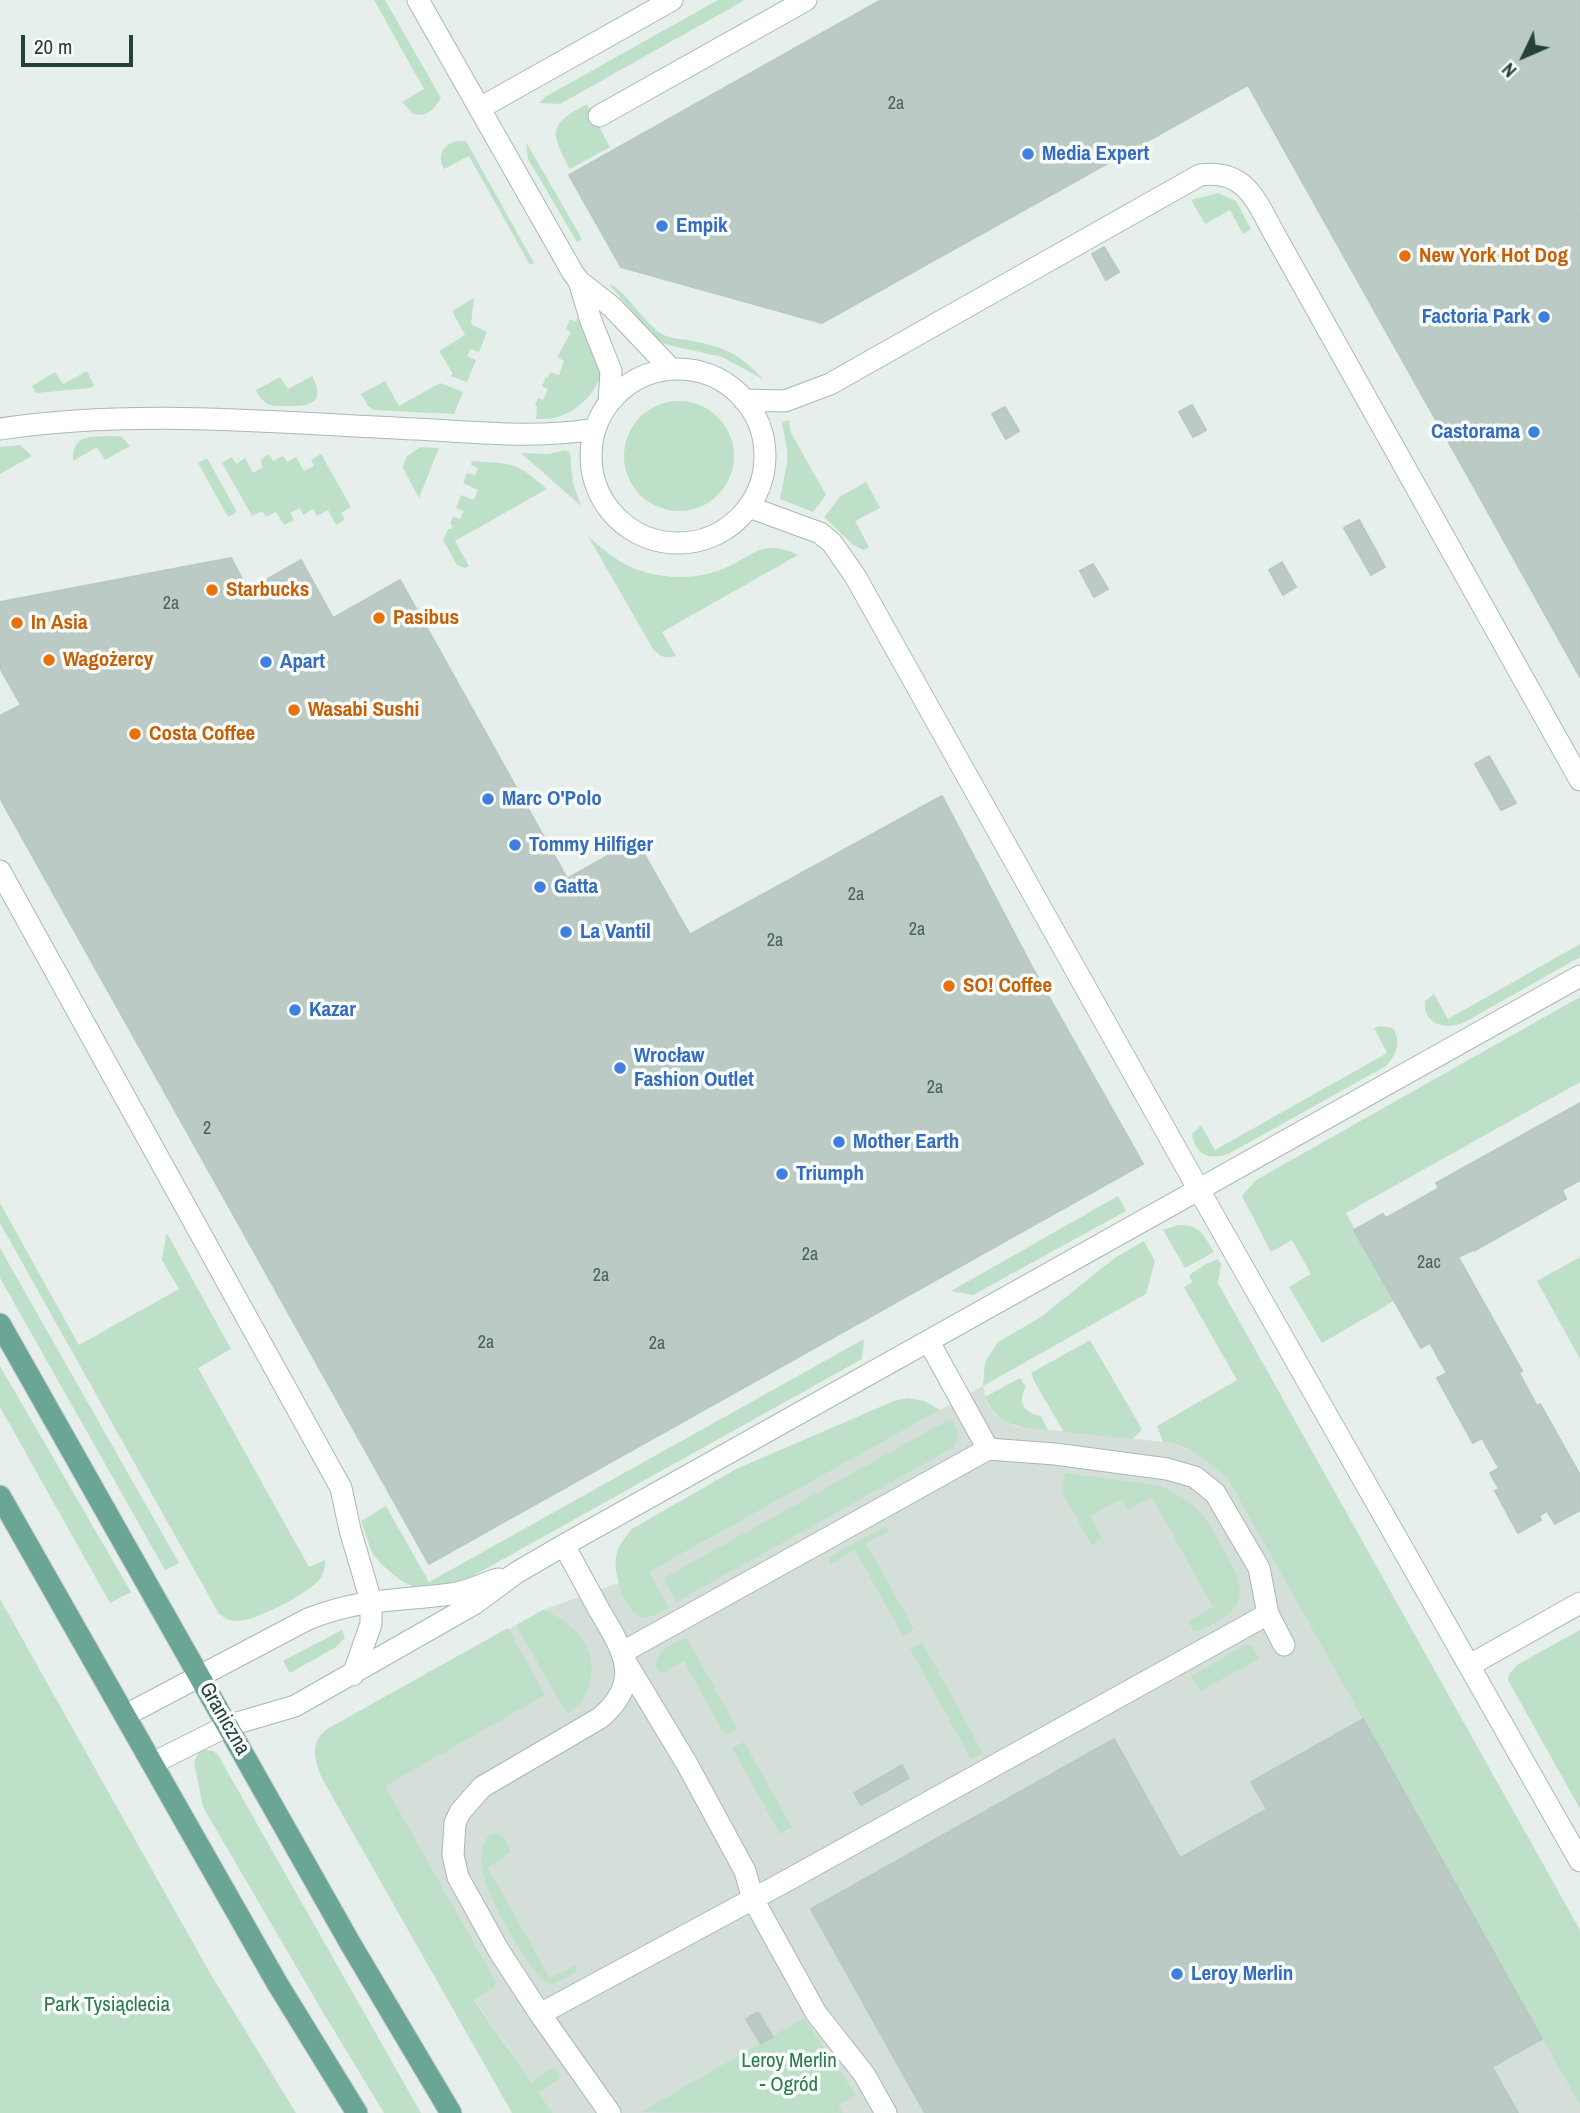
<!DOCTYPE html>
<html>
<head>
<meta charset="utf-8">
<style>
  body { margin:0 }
  #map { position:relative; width:1580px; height:2113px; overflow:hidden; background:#e6efeb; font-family:"Archivo Narrow",sans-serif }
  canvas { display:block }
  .north { position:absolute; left:1489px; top:21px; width:70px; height:70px; -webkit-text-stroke:5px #f7fbf9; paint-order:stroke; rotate:226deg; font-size:19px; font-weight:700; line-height:28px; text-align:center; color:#24423a }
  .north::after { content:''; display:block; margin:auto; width:24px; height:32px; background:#24423a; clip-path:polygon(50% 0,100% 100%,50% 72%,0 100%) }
  .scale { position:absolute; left:21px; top:35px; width:112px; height:32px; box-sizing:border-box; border:4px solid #24423a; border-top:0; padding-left:9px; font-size:21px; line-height:24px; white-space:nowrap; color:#24423a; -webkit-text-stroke:5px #f7fbf9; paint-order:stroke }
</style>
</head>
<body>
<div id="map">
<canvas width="1580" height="2113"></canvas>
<div class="north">N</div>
<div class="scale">20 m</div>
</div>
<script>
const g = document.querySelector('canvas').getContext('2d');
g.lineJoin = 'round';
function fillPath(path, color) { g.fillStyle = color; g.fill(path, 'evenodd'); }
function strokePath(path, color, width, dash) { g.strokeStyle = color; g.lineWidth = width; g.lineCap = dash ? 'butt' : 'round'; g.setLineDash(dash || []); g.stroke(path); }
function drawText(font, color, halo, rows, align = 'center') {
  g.font = font + ' "Archivo Narrow",sans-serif'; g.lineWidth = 7; g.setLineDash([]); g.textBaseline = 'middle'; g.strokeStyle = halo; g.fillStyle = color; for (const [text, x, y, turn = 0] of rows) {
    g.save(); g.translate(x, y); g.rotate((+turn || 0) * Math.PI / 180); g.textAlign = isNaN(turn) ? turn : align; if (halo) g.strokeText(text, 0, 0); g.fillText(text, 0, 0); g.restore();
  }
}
fillPath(new Path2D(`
  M983 1386 988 1405 994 1413 1014 1426 1174 1443 1205 1457 1227 1478 1580 2104V2113H553L539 2093 560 2078 559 2072 551 2068 531 2082 474 1999 324 1734 543 1610 649 1572Z`), '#d4dfda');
fillPath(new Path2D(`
  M374 0H385L441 98C434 110 427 117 413 114L402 102 424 89Z
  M718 0H745L560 104 539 103 545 97Z
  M587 104 610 147 570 169C550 131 548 125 587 104Z
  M458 141H466L534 263 530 265 469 156 444 169C437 155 442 145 458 141Z
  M526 142 582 239 577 242 528 159Z
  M1218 193 1236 201 1251 229 1243 234 1230 210 1205 224 1191 200Z
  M609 284C627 290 644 326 666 336 673 339 684 339 693 341 727 348 739 354 763 379L722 357 664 344 649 331Z
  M474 298 471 324 487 332 479 352 471 349 467 356 476 360 467 382 450 376 453 374 439 351 465 335 452 311Z
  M577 318C584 331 597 347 600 361 606 386 579 411 557 417 550 419 543 419 536 419L537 406 535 405 538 398 543 400 548 389 542 386 546 377 548 378 550 372 559 375 564 361 557 357 571 332 566 329 570 319 575 322Z
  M87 371 94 385 91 388 36 393 32 386 55 372 63 384Z
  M312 376C326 402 311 407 287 406 280 406 272 407 266 403 261 399 258 395 256 390L280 377 288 389Z
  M385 381 399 406 440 383 463 392 454 414 373 410 368 406 361 394Z
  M624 456a55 55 0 1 1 110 0a55 55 0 1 1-110 0Z
  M789 420 791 433 826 495 813 512 780 499 787 463V450L782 422Z
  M116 436 122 437 130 446 105 460 97 447 73 461C71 432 95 437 116 436Z
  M20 445 32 456 0 474V447Z
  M420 447 439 448 419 498 403 468 406 457Z
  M566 450 570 453 573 483 581 506 521 453 548 454Z
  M269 454 273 461 283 456 287 462 296 457 304 471 314 466 311 460 321 454 351 507 341 513 345 520 336 525 328 510 317 516 313 509 303 515 300 508 290 513 294 520 284 525 276 512 266 517 262 511 252 516 222 463 232 457 236 464 245 458 253 473 263 467 260 460Z
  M207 458 237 512 228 517 198 463Z
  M472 461C514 464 515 461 547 489L455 541 469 566 465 568 457 565 443 540 448 529H451L452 525 450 524 453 516 460 519 464 511 456 508 461 495 474 500 478 490 463 483 467 473 475 475 478 468 471 465Z
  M866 482 880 508 855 521 869 547 863 550 852 544 824 517 841 496Z
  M588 536C597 544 607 553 618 560 647 579 691 582 723 569 754 556 762 537 798 555L662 632 676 656C665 659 660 657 653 649Z
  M1580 944V957L1463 1023C1444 1030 1423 1024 1425 1001L1434 994 1448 1019Z
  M1580 997V1082L1346 1213 1394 1301 1322 1343 1289 1287 1311 1274 1292 1240 1271 1252 1242 1196 1256 1180Z
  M1380 1026 1393 1028C1402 1042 1396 1055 1386 1066L1230 1153C1211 1161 1195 1156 1192 1134L1201 1125 1215 1150 1387 1053 1374 1028Z
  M1118 1196 1126 1211 973 1295 951 1291Z
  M0 1203 79 1345 179 1289 162 1260 166 1235H168L231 1349 198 1368 309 1567 325 1560C326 1567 323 1575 319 1580 307 1594 257 1620 239 1621 231 1622 225 1618 219 1614L0 1223Z
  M1178 1225C1199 1224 1204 1235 1214 1252L1185 1268 1163 1230Z
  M1144 1241 1155 1261 1146 1294 983 1386 985 1362 998 1342 1041 1317 1116 1257Z
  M0 1248 179 1563 165 1570 0 1278Z
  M1580 1257V1359L1537 1281Z
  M1218 1259 1221 1264 1218 1283 1580 1930V2105L1227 1478C1208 1461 1189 1444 1163 1442L1157 1426 1237 1380 1184 1287 1192 1282 1189 1275 1206 1264Z
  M864 1339 862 1359 455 1586 417 1589 400 1580 381 1564 372 1553 361 1521 386 1506 429 1582Z
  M1090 1340 1142 1429 1133 1439 1064 1432 1034 1381 1031 1373Z
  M0 1366 131 1592 110 1603 0 1407Z
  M1020 1378 1026 1387C1017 1402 1024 1413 1041 1416L1048 1430C1021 1428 997 1426 985 1397Z
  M909 1398 925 1401 940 1410 649 1572 669 1607C662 1611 652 1618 644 1617 625 1615 613 1572 616 1557 618 1546 625 1537 632 1529L736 1469 894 1401Z
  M950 1419C959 1428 960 1436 954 1447L676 1602 664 1578Z
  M1065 1473 1157 1485C1172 1491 1187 1499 1199 1511 1208 1521 1215 1535 1222 1547 1237 1574 1255 1601 1219 1620 1211 1625 1203 1631 1194 1631L1188 1621 1213 1607 1152 1497 1129 1509 1121 1499 1090 1516 1102 1538 1092 1546 1062 1492Z
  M884 1527 891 1530 866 1543 914 1629 903 1636 855 1550 830 1564 829 1557Z
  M0 1599 210 1973 296 2113H0Z
  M543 1610C575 1622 600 1649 589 1685 585 1698 579 1707 567 1714L516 1625Z
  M508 1628 545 1695 385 1786 496 1982 494 1988 474 2000 531 2082 551 2068 559 2072 560 2078 539 2093 553 2113H512L324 1782C315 1764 308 1743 327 1729Z
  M342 1630 345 1638 336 1647 290 1673 283 1661Z
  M1580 1630V1809L1508 1680 1509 1674 1517 1665Z
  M686 1637 737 1728 725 1735 684 1661 663 1673 657 1670C652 1651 672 1645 686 1637Z
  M922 1642 983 1753 971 1759 910 1649Z
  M1247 1644 1252 1646 1259 1659 1200 1691 1191 1676Z
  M744 1742 792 1827 780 1834 732 1748Z
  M204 1750 213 1751 218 1755 421 2113H384L324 2014 203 1807 194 1762 198 1753Z
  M498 1833 504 1838 511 1852 488 1868 550 1978 576 1965V1972L555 1984C550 1983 545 1982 541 1978 523 1960 489 1899 483 1874 480 1861 480 1842 491 1834Z
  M804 2018 856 2095 838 2105 843 2113 641 2112Z`), '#bfe0c8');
const building = new Path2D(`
  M881 0H1580V213L1382 324 1248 85 822 323 621 267 569 175Z
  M1580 213V677L1469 478 1504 459 1462 385 1427 404 1382 324Z
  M1104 247 1119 272 1106 280 1092 254Z
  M1462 385 1504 459 1469 478 1427 404Z
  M1192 405 1206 430 1193 437 1179 412Z
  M1005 407 1019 431 1006 439 992 414Z
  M1359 520 1385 567 1371 575 1344 528Z
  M231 558 248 590 301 560 333 618 400 580 620 973 942 796 1032 967 1143 1164 429 1564 0 798V716L21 705 0 668V602Z
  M1282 562 1296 587 1283 595 1269 570Z
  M1093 564 1108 589 1094 597 1080 571Z
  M1489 756 1516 803 1501 810 1475 764Z
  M636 840 690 935 620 973 568 878Z
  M1580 1103V1180L1562 1190 1566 1199 1474 1251 1473 1250 1458 1257 1522 1371 1519 1373 1537 1406 1540 1404 1580 1475V1510L1555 1524 1547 1511 1539 1516 1541 1520 1518 1533 1495 1491 1499 1489 1490 1473 1499 1468 1482 1438 1473 1443 1437 1378 1447 1373 1430 1343 1421 1348 1354 1230 1383 1214 1386 1218 1439 1188 1436 1183Z
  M1363 1719 1542 2039 1492 2067 1518 2113H925L811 1909 1114 1739 1180 1858 1267 1809 1251 1782Z
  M902 1765 909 1778 861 1805 854 1793Z
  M758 2012 773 2037 761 2044 746 2019Z`);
fillPath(building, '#bbcac4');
strokePath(building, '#b8c9c2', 2);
const minor = new Path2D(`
  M418 0 573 273 579 281 612 307 671 369
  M480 108 672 0
  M599 116 806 0
  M579 281 591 321 611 371 609 403
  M591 456a87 87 0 1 1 174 0a87 87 0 1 1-174 0Z
  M744 400 785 401 830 384 1200 175C1246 169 1256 201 1275 235L1580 780
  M0 429C136 408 278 423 415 429 475 432 535 439 595 429
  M749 507 820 533 832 543 855 576 1199 1190 1580 1861
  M0 871 341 1488 350 1530 371 1601V1624L353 1675
  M929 1342 988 1449
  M564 1545C575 1566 587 1587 598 1608 622 1649 645 1680 600 1718L482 1787 460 1812 455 1823 453 1855 458 1877 499 1951 540 2014 788 1880 1268 1614 1259 1568 1215 1493 1195 1477 1167 1469 1055 1454 988 1449 623 1652
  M1268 1614 1284 1645
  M625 1661 687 1764 745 1871 753 1899 816 2013 864 2074 886 2113
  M1470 1665 1580 1603
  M126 1715 308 1619C361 1598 398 1601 451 1594 467 1592 483 1584 498 1579
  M153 1763 227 1726 295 1706 474 1604 516 1573 564 1545 1580 976
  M540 2014 610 2113`);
const major = new Path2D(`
  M0 1324 350 1943 451 2113
  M0 1496 277 1983 357 2113`);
strokePath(minor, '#a8b8b2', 23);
strokePath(major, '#c2cac8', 23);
strokePath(minor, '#fff', 21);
strokePath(major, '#6aa596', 21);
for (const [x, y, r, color] of [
  [1028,154,7,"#3f7fe0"],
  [662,226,7,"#3f7fe0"],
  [1405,256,7,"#e8710a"],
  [1544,317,7,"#3f7fe0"],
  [1534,432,7,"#3f7fe0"],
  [212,590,7,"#e8710a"],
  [379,618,7,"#e8710a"],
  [17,623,7,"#e8710a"],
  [49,660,7,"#e8710a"],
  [266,662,7,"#3f7fe0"],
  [294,710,7,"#e8710a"],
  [135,734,7,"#e8710a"],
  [488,799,7,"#3f7fe0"],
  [515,845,7,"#3f7fe0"],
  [540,887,7,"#3f7fe0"],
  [566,932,7,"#3f7fe0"],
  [949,986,7,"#e8710a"],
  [295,1010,7,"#3f7fe0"],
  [620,1068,7,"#3f7fe0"],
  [839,1142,7,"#3f7fe0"],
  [782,1174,7,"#3f7fe0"],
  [1177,1974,7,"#3f7fe0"]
]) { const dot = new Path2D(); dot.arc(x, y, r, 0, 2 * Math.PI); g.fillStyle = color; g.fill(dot); strokePath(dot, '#f7fbf9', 2.5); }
drawText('18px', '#4a645c', null, [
  ["2a",896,104],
  ["2a",171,604],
  ["2a",856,895],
  ["2a",917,930],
  ["2a",775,941],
  ["2a",935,1088],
  ["2",207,1129],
  ["2a",810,1255],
  ["2ac",1429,1263],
  ["2a",601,1276],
  ["2a",486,1343],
  ["2a",657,1344]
]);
drawText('bold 21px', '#366cbe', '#f7fbf9', [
  ["Media Expert",1042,154],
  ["Empik",676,226],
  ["Factoria Park",1530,317,"right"],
  ["Castorama",1520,432,"right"],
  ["Apart",280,662],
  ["Marc O'Polo",502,799],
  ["Tommy Hilfiger",529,845],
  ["Gatta",554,887],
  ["La Vantil",580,932],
  ["Kazar",309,1010],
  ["Wrocław",634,1056],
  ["Fashion Outlet",634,1080],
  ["Mother Earth",853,1142],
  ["Triumph",796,1174],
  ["Leroy Merlin",1191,1974]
], 'left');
drawText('bold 21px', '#c56008', '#f7fbf9', [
  ["New York Hot Dog",1419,256],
  ["Starbucks",226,590],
  ["Pasibus",393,618],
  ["In Asia",31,623],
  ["Wagożercy",63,660],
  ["Wasabi Sushi",308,710],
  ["Costa Coffee",149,734],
  ["SO! Coffee",963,986]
], 'left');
drawText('21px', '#24423a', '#f7fbf9', [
  ["Graniczna",224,1719,60]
]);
drawText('21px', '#2d7a4b', '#f7fbf9', [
  ["Park Tysiąclecia",107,2005],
  ["Leroy Merlin",789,2061],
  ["- Ogród",789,2085]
]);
</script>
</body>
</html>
